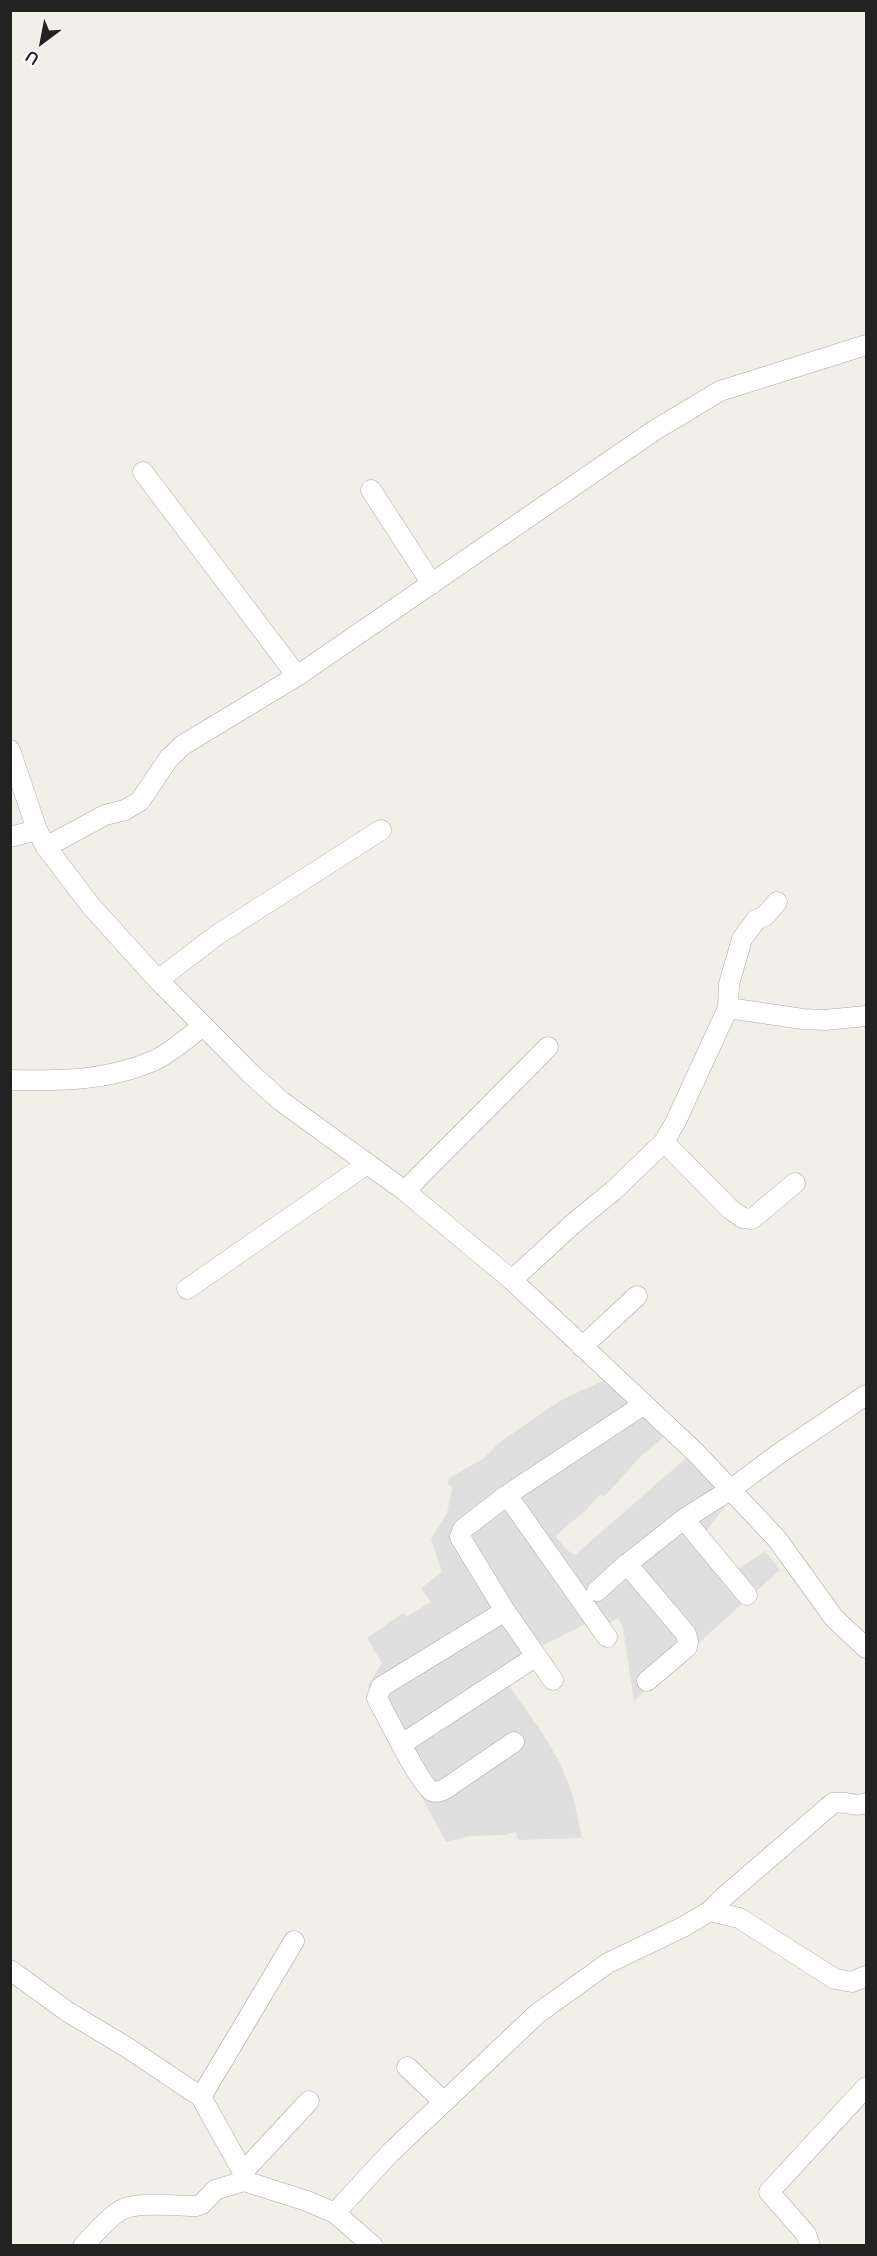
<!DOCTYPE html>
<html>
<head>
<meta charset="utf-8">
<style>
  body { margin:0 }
  #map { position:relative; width:877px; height:2256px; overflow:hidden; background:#f2efe9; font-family:"Varela Round",sans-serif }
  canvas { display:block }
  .frame { position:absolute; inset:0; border:12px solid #222; pointer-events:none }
  .north { position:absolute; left:12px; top:12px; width:60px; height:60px; -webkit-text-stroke:4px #fff; paint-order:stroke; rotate:212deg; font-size:16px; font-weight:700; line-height:24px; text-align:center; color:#222 }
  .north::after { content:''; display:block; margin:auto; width:21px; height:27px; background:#222; clip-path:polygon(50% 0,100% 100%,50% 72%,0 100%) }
</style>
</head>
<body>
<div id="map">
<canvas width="877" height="2256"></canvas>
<div class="frame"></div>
<div class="north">U</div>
</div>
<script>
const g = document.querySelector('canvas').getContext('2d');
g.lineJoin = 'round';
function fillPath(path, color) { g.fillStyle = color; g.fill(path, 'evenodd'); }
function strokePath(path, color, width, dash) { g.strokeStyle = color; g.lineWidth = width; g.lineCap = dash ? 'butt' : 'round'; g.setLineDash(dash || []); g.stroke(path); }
fillPath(new Path2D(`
  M605 1380 668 1433 640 1457 605 1496 600 1495 585 1511 555 1536 567 1550 575 1555 692 1453 732 1497 704 1534 737 1570 765 1551 780 1570 634 1701 623 1628 618 1618 596 1631 589 1622 520 1657 500 1673 541 1731 560 1763 573 1796 582 1838 518 1840 516 1832 504 1835 469 1836 446 1842 415 1785 399 1761 402 1755 401 1747 368 1685 382 1663 367 1638 400 1615 404 1613 406 1617 431 1602 421 1588 442 1572 431 1539 447 1513 452 1488 448 1483 449 1478 483 1459 500 1442 561 1400Z`), '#e0dfdf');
const minor = new Path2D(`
  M143 472 297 676
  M371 490 432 584
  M10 750 37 830 46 847 91 906 158 980 251 1074 281 1101 405 1191 512 1280 696 1453 777 1539 834 1618 866 1648
  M10 837 37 830
  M46 847 105 815 125 810 140 801 169 758 183 745 297 676 655 430 720 391 866 345
  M158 980 217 935 381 830
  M728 1008 803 1019 825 1020 866 1016
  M10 1080C60 1081 107 1081 153 1061 171 1053 187 1038 203 1026
  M664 1142 730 1209 743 1218 752 1219 795 1183
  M405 1191 548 1047
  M512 1280 575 1222 613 1191 664 1142 676 1121 728 1008 729 984 742 939 756 920 765 916 777 902
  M187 1289 367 1164
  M582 1347 637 1296
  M507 1495 607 1637
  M684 1519 747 1595
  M627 1564 686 1634 688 1642 687 1647 647 1681
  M597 1591 627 1564 684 1519 730 1490 777 1455 866 1395
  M505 1611 553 1680
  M514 1742 445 1789C441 1791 437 1793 432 1791 421 1786 385 1713 377 1698L381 1687 505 1611 460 1537 463 1529 507 1495 643 1405
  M402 1744 535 1657
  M710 1911 739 1918 835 1979 852 1982 866 1976
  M10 1970 68 2012 128 2048 201 2097 243 2172 244 2181
  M407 2067 444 2102
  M201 2097 294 1941
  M243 2172 309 2101
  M335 2213 390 2153 537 2014 608 1963 683 1927 710 1911 725 1896 833 1803C845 1800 855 1808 866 1803
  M83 2246C95 2234 106 2219 121 2210 136 2201 178 2206 196 2206L202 2204 215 2190 244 2181 307 2201 335 2213 373 2246
  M810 2246 806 2234 769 2192 866 2087`);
strokePath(minor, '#a9a9a9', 21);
strokePath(minor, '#fff', 20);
</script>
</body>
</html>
